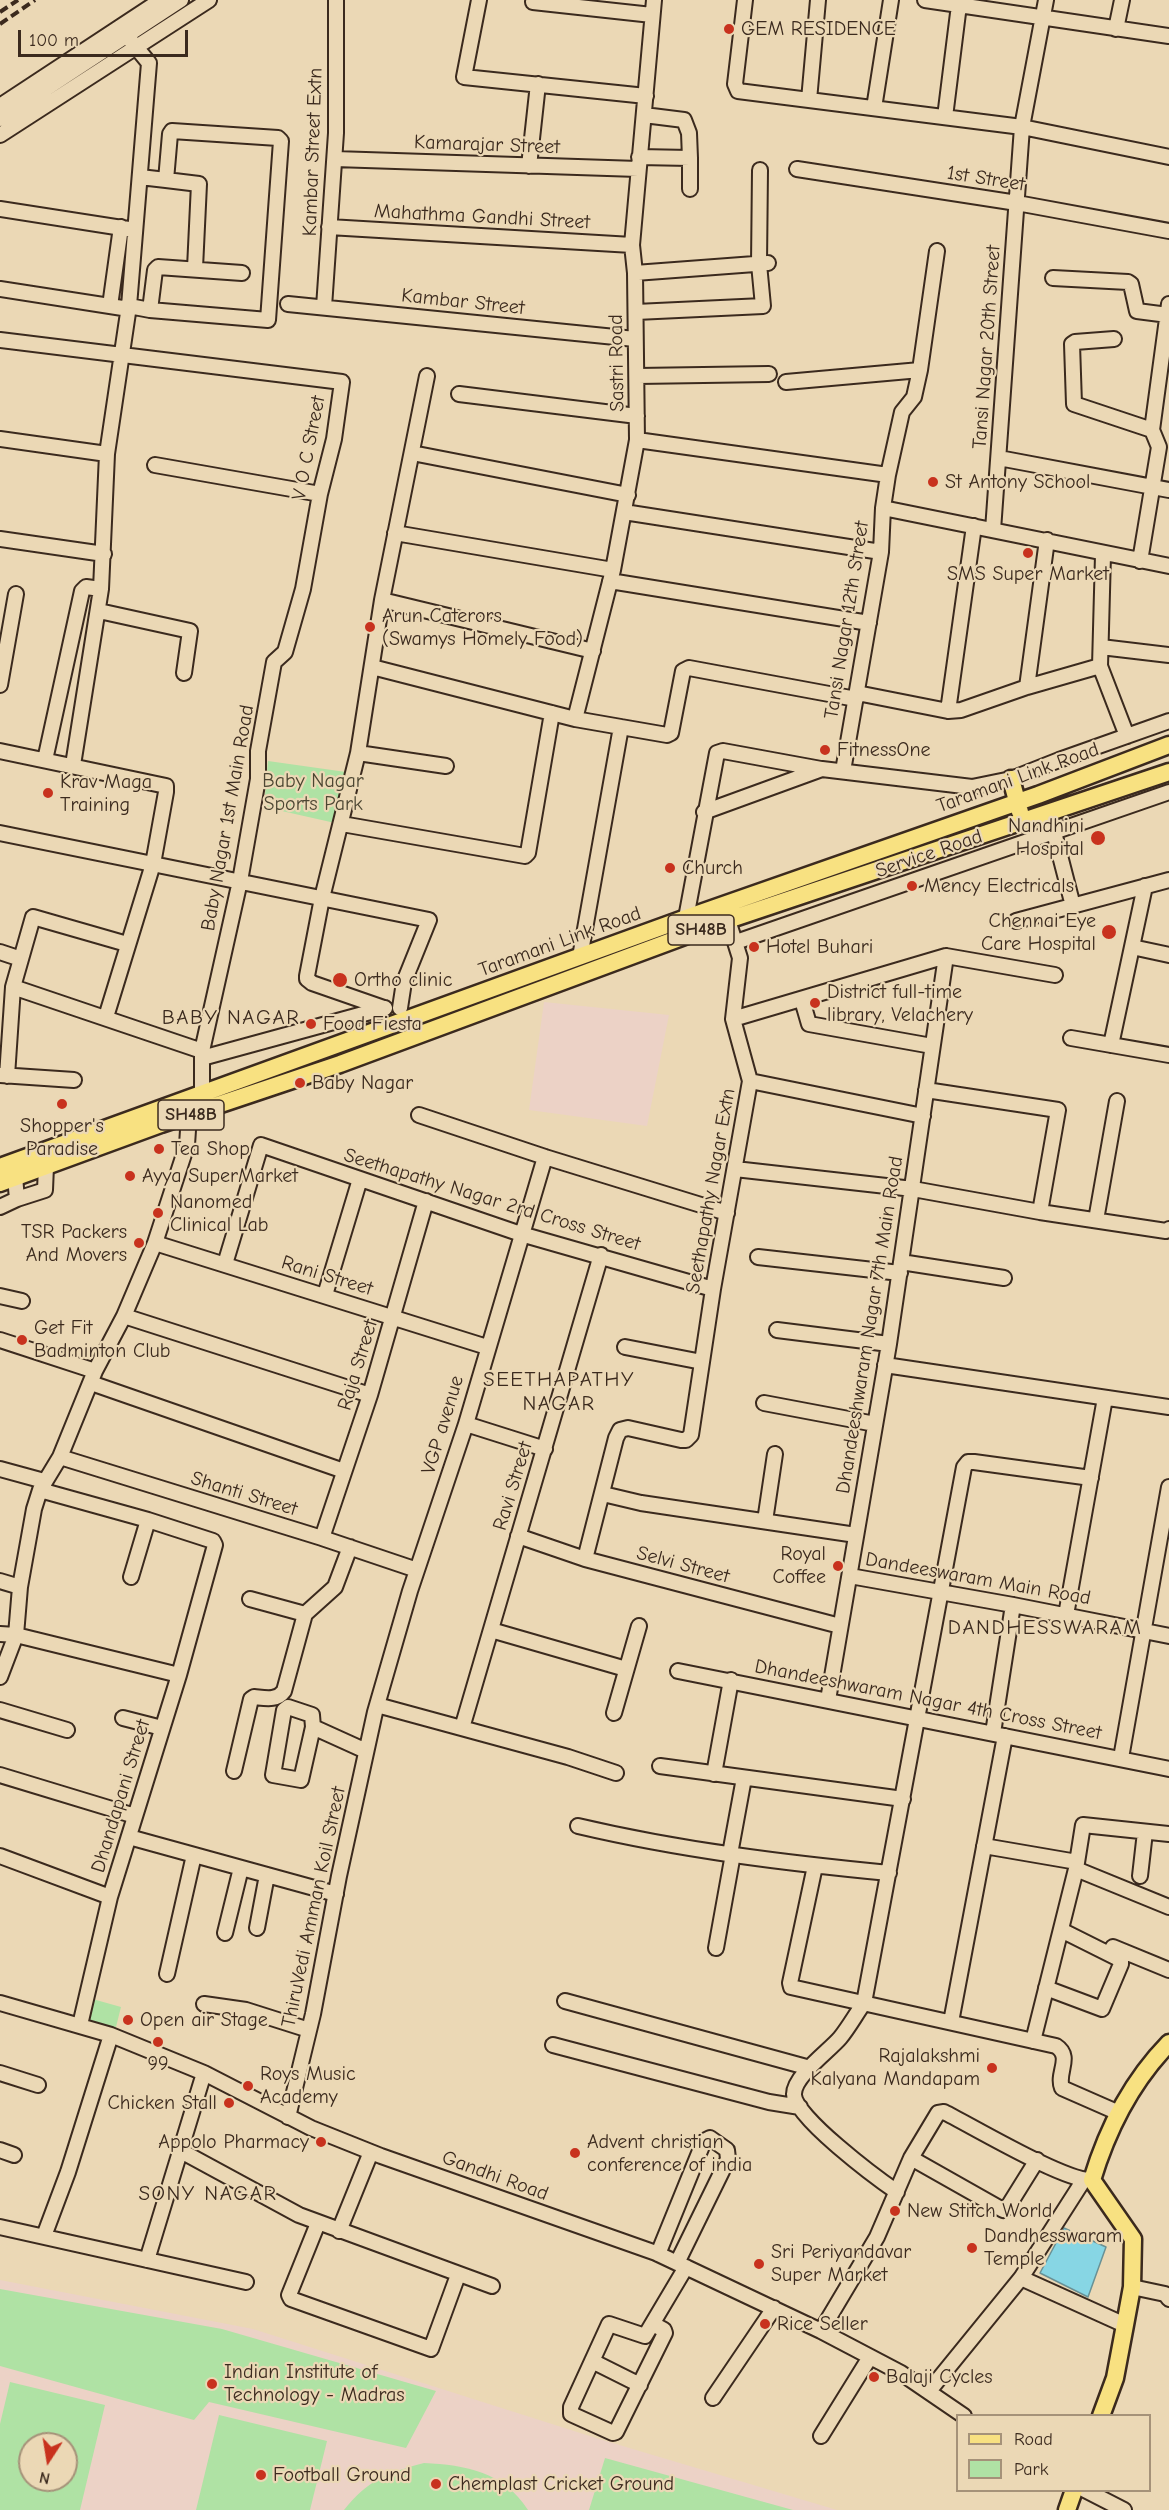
<!DOCTYPE html>
<html>
<head>
<meta charset="utf-8">
<style>
  body { margin:0 }
  #map { position:relative; width:1169px; height:2510px; overflow:hidden; background:#ebd8b5; font-family:"Comic Neue",sans-serif }
  canvas { display:block }
  .legend { position:absolute; left:956px; top:2414px; width:195px; height:78px; box-sizing:border-box; background:#ebd8b5; border:2px solid #a59279; margin:0; padding:8px 10px; list-style:none; font-size:18px; color:#3b2a1e }
  .legend li { display:flex; align-items:center; gap:12px; height:30px }
  .legend b { width:30px; border:2px solid #a59279 }
  .north { position:absolute; left:18px; top:2432px; width:60px; height:60px; box-sizing:border-box; background:#ebd8b5; border:2px solid #a59279; border-radius:50%; rotate:192deg; font-size:16px; font-weight:700; line-height:24px; text-align:center; color:#3b2a1e }
  .north::after { content:''; display:block; margin:auto; width:21px; height:27px; background:#c8321e; clip-path:polygon(50% 0,100% 100%,50% 72%,0 100%) }
  .scale { position:absolute; left:18px; top:30px; width:170px; height:27px; box-sizing:border-box; border:3px solid #3b2a1e; border-top:0; padding-left:8px; font-size:18px; line-height:21px; white-space:nowrap; color:#3b2a1e; -webkit-text-stroke:4px #ebd8b5; paint-order:stroke }
</style>
</head>
<body>
<div id="map">
<canvas width="1169" height="2510"></canvas>
<ul class="legend">
<li><b style="height:8px;background:#f8e181"></b>Road</li>
<li><b style="height:16px;background:#afe2a4"></b>Park</li>
</ul>
<div class="north">N</div>
<div class="scale">100 m</div>
</div>
<script>
const g = document.querySelector('canvas').getContext('2d');
g.lineJoin = 'round';
function fillPath(path, color) { g.fillStyle = color; g.fill(path, 'evenodd'); }
function strokePath(path, color, width, dash) { g.strokeStyle = color; g.lineWidth = width; g.lineCap = dash ? 'butt' : 'round'; g.setLineDash(dash || []); g.stroke(path); }
function drawText(font, color, halo, rows, align = 'center') {
  g.font = font + ' "Comic Neue",sans-serif'; g.lineWidth = 4.5; g.setLineDash([]); g.textBaseline = 'middle'; g.strokeStyle = halo; g.fillStyle = color; for (const [text, x, y, turn = 0] of rows) {
    g.save(); g.translate(x, y); g.rotate((+turn || 0) * Math.PI / 180); g.textAlign = isNaN(turn) ? turn : align; if (halo) g.strokeText(text, 0, 0); g.fillText(text, 0, 0); g.restore();
  }
}
fillPath(new Path2D(`
  M544 1002 669 1015 647 1126 529 1110Z
  M0 2280 253 2329 596 2438 837 2510H0ZM30 2444H66V2480H30Z`), '#ecd2c6');
fillPath(new Path2D(`
  M268 761 346 772 335 823 264 807Z
  M89 1998 121 2007 116 2027 83 2021Z
  M0 2289 222 2329 436 2391 406 2448 209 2402 194 2420 0 2366Z
  M10 2382 105 2405 80 2510H0V2424ZM30 2444H66V2480H30Z
  M219 2415 327 2441 310 2510H196Z
  M605 2458 793 2510H589Z
  M424 2463C466 2465 504 2472 528 2510H344C369 2479 387 2473 424 2463Z`), '#afe2a4');
const water = new Path2D(`
  M1064 2228 1106 2247 1088 2297 1040 2273Z`);
fillPath(water, '#87d6e4');
strokePath(water, '#699195', 1.5);
const minor = new Path2D(`
  M479 0 464 77 646 96
  M745 0 735 84 738 91 1022 127 1169 157
  M925 0 1169 36
  M533 2 652 15
  M1116 29 1122 0
  M809 100 818 0
  M0 106 161 0
  M874 108 891 0
  M945 117 959 5
  M0 119 181 0
  M0 135 209 0
  M639 157 690 158 689 133 684 120 644 115
  M690 158V189
  M335 159 638 169
  M529 166 538 84
  M797 169 1017 203 1169 231
  M166 180 199 184 195 268
  M0 209 135 230
  M329 227 632 245
  M635 273 768 263
  M1053 278 1128 282 1131 284 1137 311 1168 315
  M0 289 129 309
  M288 304 635 339
  M110 306 121 227
  M129 306 150 310 268 320 281 141 278 138 172 131 170 134 166 180 140 177
  M324 307 336 133V0
  M150 310 155 270 158 267 242 273
  M636 312 763 306 759 264 760 170
  M1114 339 1075 342 1072 344 1074 404 1152 430
  M0 340 342 382 334 439 320 494 303 589 285 652 274 662 258 751V779L240 881 202 1051V1094
  M638 376 769 374
  M786 382 920 370
  M459 394 637 416
  M0 439 107 454
  M637 440 888 475
  M412 453 628 495
  M999 458 1169 490
  M155 465 320 494
  M883 508 1169 566
  M624 512 881 552
  M993 530 1022 127 1046 0
  M395 533 613 570
  M0 539 104 554
  M1103 555 1100 666 1127 736
  M1140 561 1159 447 1152 430 1169 304
  M610 581 869 623
  M382 600 593 651
  M99 611 190 631 184 673
  M1101 647 1169 655
  M372 667 575 719 667 735 671 733 683 671 689 668 856 699
  M0 685 16 594
  M1027 687 1047 540
  M857 693 948 711 961 710 1027 687 1100 666
  M948 711 974 526
  M575 719 613 570 637 440 635 273 632 245 654 0
  M0 751 166 786V792L153 864 106 1017
  M358 753 446 766
  M45 760 82 591 86 587 101 589
  M73 765 101 589 107 454 129 306 149 63 127 36
  M843 771 881 552 883 508 888 475 902 412 914 397 920 370 937 251
  M704 812 822 769 972 787 1011 779 1059 760 1169 721
  M1049 813 1073 906
  M342 824 525 856 528 853 552 713
  M0 833 429 920 404 982 400 1008
  M686 918 717 753 723 751 821 769
  M1016 921 1169 880
  M736 942 1169 792
  M1132 947 1169 955
  M0 952 21 959
  M580 957 621 727
  M13 987 202 1051
  M802 1000 809 1024 932 1046
  M384 1008 312 983 307 979V976L322 898 358 753 382 600 427 376
  M733 1019 946 956 1055 975
  M1071 1038 1169 1055
  M1111 1045 1145 886
  M202 1058 385 1008
  M0 1075 74 1080
  M7 1076 13 987 33 917 127 944
  M750 1081 923 1116
  M926 1090 1058 1110 1040 1212
  M419 1115 545 1157 727 1213
  M735 1169 913 1189 1040 1212 1166 1231 1169 1229
  M15 1177 17 1199 45 1190 46 1166
  M0 1207 17 1199
  M1096 1220 1117 1101
  M155 1243 487 1347
  M758 1257 900 1273
  M901 1262 1004 1278
  M225 1264 261 1145 521 1234 713 1289
  M325 1295 360 1179
  M0 1296 22 1301
  M124 1316 370 1395
  M777 1330 889 1344
  M0 1340 95 1371
  M625 1347 702 1362
  M885 1365 1169 1407
  M91 1383 344 1471
  M764 1403 875 1424
  M466 1424 545 1449
  M60 1457 322 1538 417 1570
  M0 1469 44 1481
  M40 1490 148 1520 213 1541 215 1545 179 1675 110 1897 80 2025
  M603 1494 641 1503 856 1535
  M765 1521 775 1454
  M518 1536 585 1559 840 1626
  M322 1538 370 1395 426 1201
  M585 1559 616 1438 620 1430 628 1428 681 1440H686L691 1435 713 1289 750 1081 733 1019 740 958 728 920
  M850 1576 1013 1605 1169 1636
  M131 1577 148 1520
  M0 1581 20 1587
  M250 1599 305 1614
  M1066 1615 1105 1398
  M491 1630 626 1669
  M0 1634 16 1635 179 1675
  M678 1671 1169 1769
  M0 1677 16 1635 20 1587 34 1509 40 1490 60 1457 95 1371 124 1316 155 1243 187 1145 189 1115
  M828 1700 889 1344 946 956
  M377 1705 568 1757 616 1773
  M0 1710 67 1730
  M614 1713 639 1626
  M123 1718 162 1728
  M313 1727 301 1780 273 1775 284 1710 288 1707 312 1715 313 1727 366 1751
  M462 1728 601 1255
  M993 1733 1013 1605
  M1121 1758 1169 1487
  M660 1766 903 1799
  M234 1771 251 1699 254 1697C265 1698 277 1701 284 1691L305 1614 335 1587 350 1547
  M714 1774 731 1680
  M0 1775 135 1816
  M578 1826C680 1850 785 1863 889 1873
  M129 1837 336 1894
  M984 1846 1077 1862
  M730 1854 744 1778
  M0 1856 110 1897
  M815 1866 790 1983 791 1987 1056 2046C1073 2057 1056 2073 1062 2088L1119 2113
  M1076 1869 1169 1907
  M1140 1876 1145 1832
  M257 1928 267 1875
  M225 1933 241 1868
  M1113 1947 1169 1970
  M716 1948 733 1854
  M167 1974 194 1855
  M1046 1988 1102 2009 1121 1964V1960L1061 1930
  M565 2001 810 2068
  M0 2003 111 2035 204 2073 311 2128 381 2156 656 2253 821 2331 901 2373 964 2416
  M204 2004 246 2010 309 2030
  M951 2022 1005 1736
  M1033 2041 1076 1869 1083 1825 1169 1834
  M553 2045 769 2102 800 2107
  M0 2073 38 2085
  M288 2117 313 2014 339 1876 375 1712 410 1591 466 1424 545 1157
  M0 2150 14 2155
  M181 2151 299 2215 492 2286
  M911 2158 1003 2210 1009 2205 1037 2160
  M897 2192C878 2179 793 2116 794 2094 794 2076 829 2051 840 2038 849 2027 856 2014 864 2003L964 1467 968 1462H974L1091 1478
  M318 2223 289 2295 291 2299 431 2349 458 2275
  M0 2227 246 2282
  M339 2231 371 2152
  M44 2236 68 2172 111 2035
  M658 2254 704 2141 710 2138 727 2150 728 2159 677 2263
  M147 2260 204 2073
  M1021 2278 1125 2325
  M1132 2287 1165 2294 1169 2299
  M653 2324 664 2330 665 2333 616 2432 613 2433 571 2414V2407L609 2324 645 2336 686 2267
  M821 2331 877 2237 911 2158 938 2113 944 2112C972 2126 1066 2182 1092 2180
  M592 2361 640 2385
  M929 2391 1021 2278 1083 2181
  M713 2398 774 2308
  M821 2436 870 2357
  M1085 2490 1124 2510`);
const major = new Path2D(`
  M1011 779 1020 812
  M0 1167 686 918 1038 795 1169 745
  M0 1183 161 1124 340 1064 728 920 1169 772
  M1101 2416 1115 2378 1125 2325 1132 2287 1133 2239 1092 2180C1107 2130 1132 2081 1169 2043
  M1067 2510 1074 2490`);
strokePath(minor, '#3b2a1e', 18);
strokePath(major, '#3b2a1e', 21);
strokePath(minor, '#ebd8b5', 14);
strokePath(major, '#f8e181', 16);
strokePath(new Path2D(`
  M0 12 18 0
  M0 24 35 0`), '#3b2a1e', 4, [9, 4.5]);
for (const [x, y, r, color] of [
  [729,29,6,"#c8321e"],
  [933,482,6,"#c8321e"],
  [1028,553,6,"#c8321e"],
  [370,627,6,"#c8321e"],
  [825,750,6,"#c8321e"],
  [48,793,6,"#c8321e"],
  [1098,838,8,"#c8321e"],
  [670,868,6,"#c8321e"],
  [912,886,6,"#c8321e"],
  [1109,932,8,"#c8321e"],
  [754,947,6,"#c8321e"],
  [340,980,8,"#c8321e"],
  [815,1003,6,"#c8321e"],
  [311,1024,6,"#c8321e"],
  [300,1083,6,"#c8321e"],
  [62,1104,6,"#c8321e"],
  [159,1149,6,"#c8321e"],
  [130,1176,6,"#c8321e"],
  [158,1213,6,"#c8321e"],
  [139,1243,6,"#c8321e"],
  [22,1340,6,"#c8321e"],
  [838,1566,6,"#c8321e"],
  [128,2020,6,"#c8321e"],
  [158,2042,6,"#c8321e"],
  [992,2068,6,"#c8321e"],
  [248,2086,6,"#c8321e"],
  [229,2103,6,"#c8321e"],
  [321,2142,6,"#c8321e"],
  [575,2153,6,"#c8321e"],
  [895,2211,6,"#c8321e"],
  [972,2248,6,"#c8321e"],
  [759,2264,6,"#c8321e"],
  [765,2324,6,"#c8321e"],
  [874,2377,6,"#c8321e"],
  [212,2384,6,"#c8321e"],
  [261,2475,6,"#c8321e"],
  [436,2484,6,"#c8321e"]
]) { const dot = new Path2D(); dot.arc(x, y, r, 0, 2 * Math.PI); g.fillStyle = color; g.fill(dot); strokePath(dot, '#ebd8b5', 2); }
for (const [x, y, w] of [
  [701,930,66],
  [191,1115,66]
]) { const box = new Path2D(); box.roundRect(x - w / 2, y - 15, w, 30, 4.5); g.fillStyle = '#ebd8b5'; g.fill(box); strokePath(box, '#3b2a1e', 1.5); }
drawText('bold 18px', '#3b2a1e', null, [
  ["SH48B",701,930],
  ["SH48B",191,1115]
]);
drawText('20px', '#3b2a1e', '#ebd8b5', [
  ["GEM RESIDENCE",741,29],
  ["St Antony School",945,482],
  ["SMS Super Market",1028,574,"center"],
  ["Arun Caterors",382,616],
  ["(Swamys Homely Food)",382,639],
  ["FitnessOne",837,750],
  ["Krav Maga",60,782],
  ["Training",60,805],
  ["Nandhini",1084,826,"right"],
  ["Hospital",1084,849,"right"],
  ["Church",682,868],
  ["Mency Electricals",924,886],
  ["Chennai Eye",1096,921,"right"],
  ["Care Hospital",1096,944,"right"],
  ["Hotel Buhari",766,947],
  ["Ortho clinic",354,980],
  ["District full-time",827,992],
  ["library, Velachery",827,1015],
  ["Food Fiesta",323,1024],
  ["Baby Nagar",312,1083],
  ["Shopper's",62,1126,"center"],
  ["Paradise",62,1149,"center"],
  ["Tea Shop",171,1149],
  ["Ayya SuperMarket",142,1176],
  ["Nanomed",170,1202],
  ["Clinical Lab",170,1225],
  ["TSR Packers",127,1232,"right"],
  ["And Movers",127,1255,"right"],
  ["Get Fit",34,1328],
  ["Badminton Club",34,1351],
  ["Royal",826,1554,"right"],
  ["Coffee",826,1577,"right"],
  ["Open air Stage",140,2020],
  ["Rajalakshmi",980,2056,"right"],
  ["Kalyana Mandapam",980,2079,"right"],
  ["99",158,2064,"center"],
  ["Roys Music",260,2074],
  ["Academy",260,2097],
  ["Chicken Stall",217,2103,"right"],
  ["Appolo Pharmacy",309,2142,"right"],
  ["Advent christian",587,2142],
  ["conference of india",587,2165],
  ["New Stitch World",907,2211],
  ["Dandhesswaram",984,2236],
  ["Temple",984,2259],
  ["Sri Periyandavar",771,2252],
  ["Super Market",771,2275],
  ["Rice Seller",777,2324],
  ["Indian Institute of",224,2372],
  ["Technology - Madras",224,2395],
  ["Balaji Cycles",886,2377],
  ["Football Ground",273,2475],
  ["Chemplast Cricket Ground",448,2484]
], 'left');
drawText('20px', '#3b2a1e', '#ebd8b5', [
  ["Kamarajar Street",487,145,2],
  ["Kambar Street Extn",313,152,-88],
  ["1st Street",986,179,9],
  ["Mahathma Gandhi Street",482,217,3],
  ["Kambar Street",463,302,6],
  ["Tansi Nagar 20th Street",987,347,-86],
  ["Sastri Road",617,363,-91],
  ["V O C Street",309,448,-79],
  ["Tansi Nagar 12th Street",847,620,-81],
  ["Taramani Link Road",1018,778,-20],
  ["Baby Nagar 1st Main Road",228,818,-80],
  ["Service Road",929,854,-19],
  ["Taramani Link Road",560,942,-20],
  ["Seethapathy Nagar Extn",711,1191,-80],
  ["Seethapathy Nagar 2rd Cross Street",492,1200,17],
  ["Rani Street",327,1276,17],
  ["Dhandeeshwaram Nagar 7th Main Road",870,1325,-81],
  ["Raja Street",358,1365,-73],
  ["VGP avenue",443,1425,-73],
  ["Ravi Street",513,1486,-73],
  ["Shanti Street",244,1494,17],
  ["Selvi Street",683,1565,15],
  ["Dandeeswaram Main Road",978,1579,10],
  ["Dhandeeshwaram Nagar 4th Cross Street",928,1700,11],
  ["Dhandapani Street",121,1796,-73],
  ["ThiruVedi Amman Koil Street",314,1907,-78],
  ["Gandhi Road",495,2176,20]
]);
drawText('20px', '#4c4632', '#ebd8b5', [
  ["Baby Nagar",313,781],
  ["Sports Park",313,804]
]);
g.letterSpacing = '1.5px';
drawText('21px', '#3b2a1e', '#ebd8b5', [
  ["BABY NAGAR",231,1018],
  ["SEETHAPATHY",559,1380],
  ["NAGAR",559,1404],
  ["DANDHESSWARAM",1045,1628],
  ["SONY NAGAR",208,2194]
]);
g.letterSpacing = '0px';
</script>
</body>
</html>
